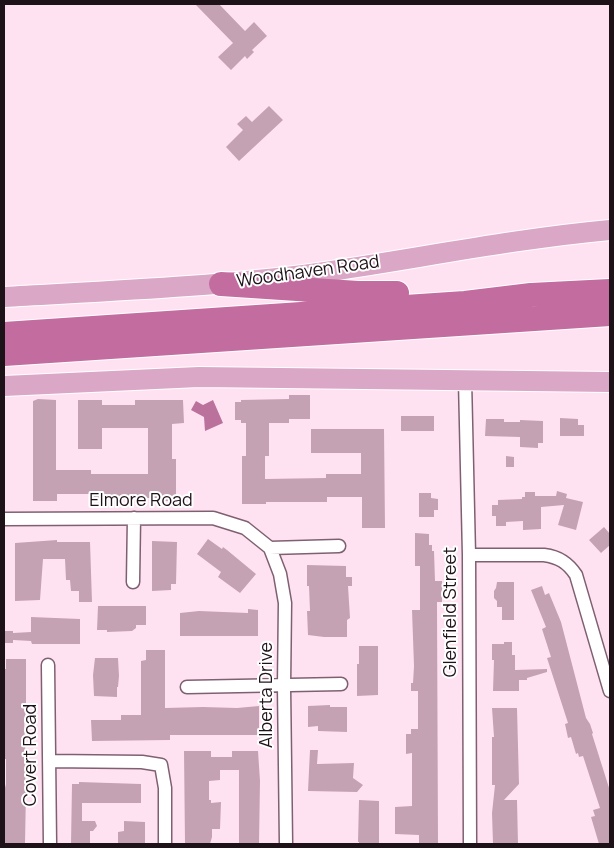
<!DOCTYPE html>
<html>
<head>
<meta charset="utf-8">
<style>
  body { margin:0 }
  #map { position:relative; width:614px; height:848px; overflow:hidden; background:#ffe2f1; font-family:Manrope,sans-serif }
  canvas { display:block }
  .frame { position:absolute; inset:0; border:5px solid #1e1219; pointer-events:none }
</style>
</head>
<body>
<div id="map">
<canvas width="614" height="848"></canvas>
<div class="frame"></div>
</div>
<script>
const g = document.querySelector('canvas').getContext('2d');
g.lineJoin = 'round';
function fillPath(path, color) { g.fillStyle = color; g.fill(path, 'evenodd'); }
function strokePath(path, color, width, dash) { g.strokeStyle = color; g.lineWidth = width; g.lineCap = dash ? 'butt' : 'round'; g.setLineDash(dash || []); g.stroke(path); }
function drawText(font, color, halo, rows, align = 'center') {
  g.font = font + ' Manrope,sans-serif'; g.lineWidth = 4; g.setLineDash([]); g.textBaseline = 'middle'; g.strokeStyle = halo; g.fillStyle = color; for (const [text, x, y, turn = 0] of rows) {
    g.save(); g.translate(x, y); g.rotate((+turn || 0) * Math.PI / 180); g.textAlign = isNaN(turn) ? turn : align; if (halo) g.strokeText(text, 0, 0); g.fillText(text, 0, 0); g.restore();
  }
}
fillPath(new Path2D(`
  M213 400 223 423 205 431 204 417 191 410 196 401 203 405Z`), '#ba719c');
fillPath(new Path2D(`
  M195 4H219L245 31 254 22 267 36 252 50 254 52 247 59 245 56 231 70 218 57 233 43Z
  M269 106 283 120 239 161 226 147 243 130 237 124 246 116 252 122Z
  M289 395H310V419H289V423H269V456H265V479L326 478V474H361V453H311V429H384L385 528H362V497H327V502H266V504H242V456H246V423H241V420H235V402H241V400L289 399Z
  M38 399 56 400V470H91V474H148V428H102V449H78V400H102V405H135V400H183L184 423 172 424V459H176V501H153V498H90V494H57V501H33V401Z
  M401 416H434V431H401Z
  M560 418 578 419V425H584V436H560Z
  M486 419H504V422H520V420L543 421V443H538V448L520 447V437L485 436Z
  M506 456 514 457V467H506Z
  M557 491 567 494 566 498 583 502 576 530 558 525 564 505 541 507V529L523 530V521L506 522V526H496V516H492V505H498V500L522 499V497H525V492H535V496H556Z
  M419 493H431V498L438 499V510H434V517H419Z
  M604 527 610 534V545L601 553 589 540Z
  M415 533 429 534V545H432V551H434L435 581H442V602H437L438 843H419V835L395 834V807L412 806V753L406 754V734H411V729H418V691H411V683H413L414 666 412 610H420V566H415Z
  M208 539 222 549 223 547 227 550 256 574 240 593 218 577 221 572 197 554Z
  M57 540V542H90L92 602H79V591H71L70 580H66L65 559H43L40 600 15 601V543Z
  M152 541 177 542 176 584H171V590L152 591Z
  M307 565 346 566V577H352V586H348L350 618 347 620V637H324L308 635 307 611H310L309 586H307Z
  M497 582H514V620H502V607H497V601L494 598V591L496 588Z
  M542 586 545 595 549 593 561 622 586 718 590 724 593 733 592 734 610 791V844H599L591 817 595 816 593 810 600 808 583 756 579 757 578 753 576 754 571 737 568 738 565 724 568 723 547 658 551 657 542 629 546 627 531 590Z
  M98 606H146V625H136V628L132 631 107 632V630H97Z
  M248 609 258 610V636H180V613L199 611 248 613Z
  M31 617 80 619V644H32L31 641 13 640V643H4V631H13V633L31 632Z
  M504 642H512V655H515V670L547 669V672L527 678V680H519V691H493L494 660H492V644H504Z
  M359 646H378V695L357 696V664H359Z
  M146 650H165V708L203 707 237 708 259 706V735H170V740L92 741 91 720H121V715H141V661L146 660Z
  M95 658H118L119 676 118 687H117V697L94 696 93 675Z
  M6 659H26V710L25 718H24L26 771H25L26 790 25 844H4V788H5L6 784V759H4V669H6Z
  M330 705V707H347V732L318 731V726L308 727V706Z
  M492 708H517L519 784 504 800H517L518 844H493L492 813 495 785H492V737H494Z
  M310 750H318L317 764 354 763 353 778 363 785 357 792 308 791Z
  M184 751H211V757H232V751H258L260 781 259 844H239V770H220V780L209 781V800H211V803L221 802 220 829H212V837L210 844H185Z
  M79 782 141 784V803H82V821H95L97 826 93 831H90V844H71L72 784H79Z
  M359 800 379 801V844H359V842H358Z
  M124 821 145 822V843L118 844V832L124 831Z`), '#c4a2b4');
const minor = new Path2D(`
  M465 380 469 555 470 844
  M4 519 213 518 245 528 270 548
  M270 548 280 574 285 603 284 686 286 844
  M270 548 339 546
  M469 555H544C559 557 568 563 576 575L610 691
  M133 582 134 518
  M48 665 50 844
  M187 687 341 684
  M49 761 142 762 161 765 165 788V844`);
const primary = new Path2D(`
  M4 297C108 291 214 287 318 273 415 259 512 239 610 230
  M4 386 199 377 610 382`);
const motorway = new Path2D(`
  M221 284 358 293H397
  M4 334 465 303 531 295 610 291
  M4 354 610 314`);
strokePath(minor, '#7f6071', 15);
strokePath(primary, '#fff', 22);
strokePath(motorway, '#fff', 26);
strokePath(minor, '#fff', 12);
strokePath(primary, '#dba7c6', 20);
strokePath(motorway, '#c36ca0', 24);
drawText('18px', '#1e1219', '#fff', [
  ["Woodhaven Road",308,272,-8],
  ["Elmore Road",141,501],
  ["Glenfield Street",451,612,-90],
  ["Alberta Drive",267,695,-90],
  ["Covert Road",31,755,-90]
]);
</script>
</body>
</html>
